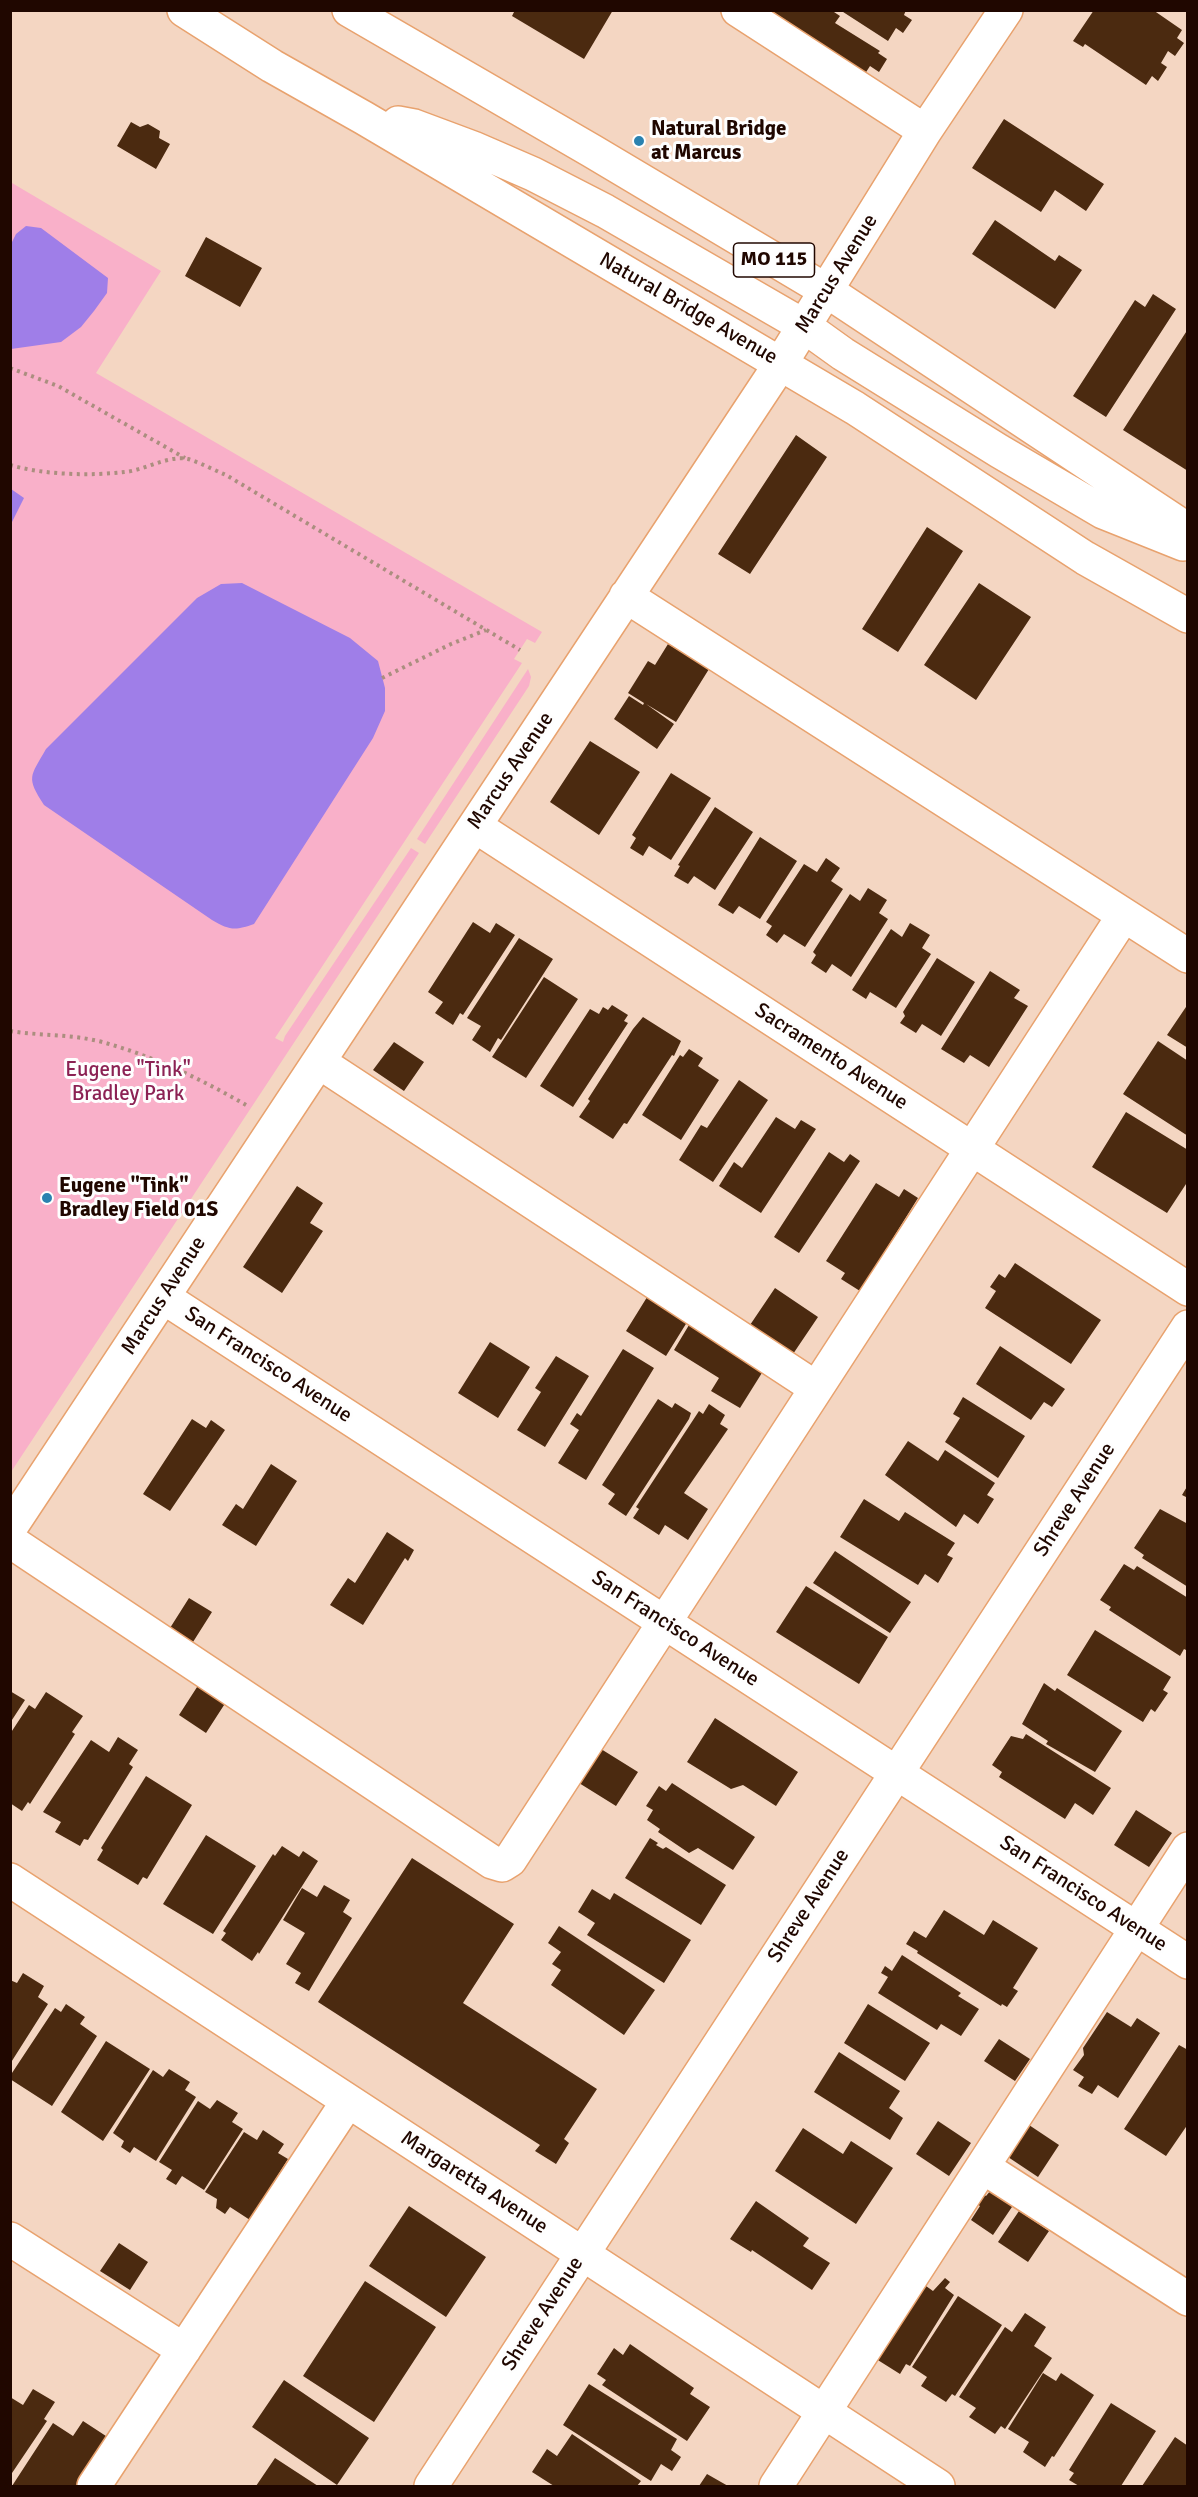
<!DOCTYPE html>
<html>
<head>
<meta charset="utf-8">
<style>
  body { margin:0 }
  #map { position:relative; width:1198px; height:2497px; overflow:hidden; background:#f4d6c2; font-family:Signika,sans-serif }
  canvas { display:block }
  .frame { position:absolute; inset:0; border:12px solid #200700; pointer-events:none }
</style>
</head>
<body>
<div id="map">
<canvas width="1198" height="2497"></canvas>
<div class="frame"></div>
</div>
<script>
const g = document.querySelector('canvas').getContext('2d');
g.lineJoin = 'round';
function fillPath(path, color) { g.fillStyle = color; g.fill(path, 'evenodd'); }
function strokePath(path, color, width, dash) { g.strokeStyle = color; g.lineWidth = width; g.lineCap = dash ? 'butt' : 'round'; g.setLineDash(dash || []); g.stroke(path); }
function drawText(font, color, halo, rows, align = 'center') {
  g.font = font + ' Signika,sans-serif'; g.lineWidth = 6; g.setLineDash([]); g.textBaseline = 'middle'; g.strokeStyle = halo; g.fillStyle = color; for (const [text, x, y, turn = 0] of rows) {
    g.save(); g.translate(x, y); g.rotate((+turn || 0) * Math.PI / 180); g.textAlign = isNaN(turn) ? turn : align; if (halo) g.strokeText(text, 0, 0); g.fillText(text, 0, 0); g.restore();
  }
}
fillPath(new Path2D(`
  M12 183 161 271 96 373 542 632 535 643 527 639 514 659 522 663 275 1038 283 1042 285 1036 411 848 419 853 11 1472Z
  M528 669 531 677 529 686 425 844 417 839Z`), '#f9b0c9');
fillPath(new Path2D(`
  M26 226 41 228 108 278 107 293 94 311 81 327 61 342 11 349V244L16 234Z
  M11 489 24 498 11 524 10 489Z
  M242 583 350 638 378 661 385 688V711L373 738 254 924C235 931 229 930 212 920L44 805C26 777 30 777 46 749L197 598 221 584Z`), '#9f7ee8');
fillPath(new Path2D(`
  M515 10H613L584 59 512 16Z
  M766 10H831L840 16 835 23 880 51 878 53 887 59 879 72 870 66 861 80Z
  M840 10H906L904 15 912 20 903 33 896 28 888 41Z
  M1094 10H1153L1182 30 1177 38 1184 43 1175 56 1168 51 1161 63 1167 67 1158 81 1152 76 1146 85 1085 44 1083 47 1073 41Z
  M1004 119 1104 184 1086 211 1055 190 1041 212 972 168Z
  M131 122 140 127 148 124 160 131 159 138 170 144 156 169 117 146Z
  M995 220 1055 261 1059 255 1082 270 1055 309 972 254Z
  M206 237 262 268 240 307 185 276Z
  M1153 294 1176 309 1106 417 1073 396 1135 300 1145 307Z
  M1188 329V471L1123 430Z
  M796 435 827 457 750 574 718 554Z
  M927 527 963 551 898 652 862 629Z
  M979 583 1031 617 976 700 924 665Z
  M668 644 709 669 676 722 646 704 674 724 657 749 614 719 629 696 643 705 644 703 628 693 648 661 655 665Z
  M590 741 640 772 599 835 550 802Z
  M671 773 711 798 671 860 649 846 643 856 630 848 636 838 632 835Z
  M715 807 753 832 715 890 694 876 688 884 674 876 680 866 678 865Z
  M760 837 797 861 760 919 739 906 733 914 718 905Z
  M826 858 840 868 831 881 843 889 805 947 784 934 777 943 766 935 772 926 766 922 804 864 817 872Z
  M868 888 887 900 879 913 888 919 851 977 832 964 826 973 811 963 816 955 813 952 850 894 860 901Z
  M473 922 490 933 496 923 515 935 463 1015 460 1013 453 1025 435 1013 443 1002 428 992Z
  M910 923 930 935 922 948 931 954 896 1008 870 992 866 999 852 990 891 929 902 937Z
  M519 938 553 959 501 1040 498 1038 490 1052 472 1040 481 1026 467 1018Z
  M937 958 975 982 941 1036 922 1024 916 1033 900 1023 905 1016 903 1012Z
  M990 971 1020 990 1014 998 1028 1006 989 1067 970 1055 964 1063 941 1049Z
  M544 977 578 999 526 1078 492 1057Z
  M1188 1004V1048L1167 1035Z
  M612 1005 628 1015 624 1021 628 1023 573 1107 540 1086 590 1009 599 1014 603 1007 608 1010Z
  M643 1017 681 1041 674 1056 672 1055 627 1124 624 1123 613 1139 579 1117 590 1101 588 1099 633 1029Z
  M1158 1041 1188 1061V1136L1123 1094Z
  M394 1042 424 1062 404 1091 373 1070Z
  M689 1049 703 1058 698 1066 719 1080 681 1140 642 1115 680 1055 683 1057Z
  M739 1080 768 1100 713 1182 679 1160 701 1125 707 1128Z
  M1126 1112 1188 1150V1181L1167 1213 1092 1167Z
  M776 1117 795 1129 801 1120 816 1129 761 1213 719 1186 734 1162 742 1168Z
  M829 1152 844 1162 850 1154 860 1161 799 1253 774 1237Z
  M876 1183 899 1197 904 1189 918 1198 860 1291 841 1279 845 1273 826 1261Z
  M297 1186 323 1203 310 1223 323 1231 282 1293 243 1267Z
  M1015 1263 1101 1320 1071 1364 985 1308 996 1291 990 1287 999 1274 1005 1278Z
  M775 1288 818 1317 793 1354 750 1325Z
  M649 1294 689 1319 666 1356 626 1331Z
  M692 1320 765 1368 740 1408 711 1391 719 1378 674 1350Z
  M490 1342 530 1367 498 1418 458 1393Z
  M1000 1346 1065 1389 1052 1407 1044 1402 1031 1420 976 1384Z
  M623 1349 654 1368 586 1480 558 1463 579 1430 570 1424 577 1413 581 1416Z
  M556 1356 589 1376 545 1447 517 1430 541 1392 535 1388Z
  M963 1397 1025 1436 998 1478 945 1442 960 1418 953 1414Z
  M658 1399 672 1408 675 1403 691 1413 689 1419 626 1516 608 1504 615 1494 602 1485Z
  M709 1404 725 1415 720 1424 728 1429 684 1493 708 1509 688 1540 665 1525 659 1535 633 1518 639 1509 636 1507 699 1411 703 1414Z
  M192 1419 206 1428 211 1420 225 1430 170 1511 143 1494Z
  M908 1441 938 1461 945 1450 995 1483 987 1495 994 1499 978 1524 964 1514 956 1527 885 1475Z
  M271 1464 297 1481 256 1546 222 1525 236 1504 243 1509Z
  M1188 1485V1498L1182 1495Z
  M864 1499 899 1521 905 1512 955 1543 947 1555 953 1558 938 1583 925 1574 918 1585 840 1537Z
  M1160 1509 1188 1524V1587L1142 1558 1144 1555 1134 1548Z
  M387 1532 414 1550 408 1561 405 1558 363 1625 330 1605 348 1578 355 1583Z
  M835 1551 911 1602 890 1633 813 1583Z
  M1124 1564 1134 1570 1137 1566 1188 1598V1651L1184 1649 1180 1656 1109 1610 1111 1607 1100 1600Z
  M806 1586 888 1637 859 1684 776 1632Z
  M189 1598 212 1612 193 1642 170 1628Z
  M1095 1630 1171 1677 1163 1690 1168 1693 1155 1712 1151 1709 1143 1722 1067 1675Z
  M1044 1683 1055 1691 1057 1688 1122 1731 1095 1772 1046 1744 1048 1741 1022 1724Z
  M199 1684 226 1702 206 1733 179 1715Z
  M10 1691 25 1700 10 1723Z
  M46 1692 83 1716 72 1732 75 1734 30 1804 28 1802 22 1811 10 1803V1734L29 1705 35 1709Z
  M715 1718 798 1772 776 1806 743 1785 731 1789 687 1762Z
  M1026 1734 1111 1788 1093 1815 1075 1803 1065 1819 999 1777 1002 1772 992 1765 1011 1736 1023 1739Z
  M118 1737 138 1750 129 1764 133 1767 88 1840 84 1839 80 1846 55 1832 61 1822 43 1812 91 1740 109 1752Z
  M601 1749 638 1772 616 1806 579 1783Z
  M146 1776 192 1805 147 1879 143 1877 138 1885 97 1860 103 1850 101 1848Z
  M672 1783 755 1837 733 1870 698 1848 689 1853 658 1832 660 1829 647 1820 653 1810 646 1806 659 1786 666 1791Z
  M1136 1810 1172 1833 1149 1867 1114 1845Z
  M206 1835 256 1866 213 1934 163 1904Z
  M650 1838 658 1843 656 1845 663 1849 666 1847 726 1885 701 1925 625 1878Z
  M282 1846 299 1857 303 1851 318 1861 259 1954 258 1952 252 1961 221 1940 226 1933 223 1931 273 1854 275 1856Z
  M412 1858 514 1924 463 2003 597 2089 564 2139 569 2143 556 2164 535 2151 540 2145 318 2002Z
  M324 1885 350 1900 343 1912 352 1918 309 1991 295 1983 301 1973 286 1964 305 1933 283 1920 302 1888 317 1897Z
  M592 1889 610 1900 614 1893 691 1940 664 1983 587 1935 595 1923 578 1912Z
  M944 1910 984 1935 993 1920 1038 1948 1013 1988 1018 1991 1007 2007 1002 2004 1001 2006 917 1953 918 1951 906 1944 914 1931 926 1938Z
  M559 1926 655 1990 624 2035 551 1985 561 1970 552 1964 561 1952 548 1943Z
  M902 1955 961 1993 958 1996 979 2009 961 2036 941 2024 937 2030 878 1993 888 1977 881 1973 885 1966 892 1971Z
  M23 1973 44 1986 38 1997 48 2004 10 2064V1980L17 1983Z
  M66 2004 85 2017 80 2024 97 2036 52 2106 10 2079V2076L55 2008 61 2012Z
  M868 2004 930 2043 905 2081 844 2043Z
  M1107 2012 1131 2027 1137 2018 1160 2033 1118 2098 1098 2085 1092 2094 1078 2086 1084 2077 1073 2070 1084 2055 1083 2048Z
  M999 2039 1030 2059 1015 2081 984 2061Z
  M106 2041 150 2069 103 2141 61 2112Z
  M1179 2045 1188 2050V2124L1166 2156 1124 2129Z
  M839 2052 900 2091 889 2108 903 2118 890 2140 814 2092Z
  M169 2069 190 2082 185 2090 196 2097 156 2161 134 2147 130 2153 121 2147 124 2141 113 2133 153 2070 163 2077Z
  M217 2100 238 2113 232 2122 243 2129 204 2190 182 2176 176 2185 166 2179 172 2170 159 2162 198 2101 210 2109Z
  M938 2121 971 2143 949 2176 916 2154Z
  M1026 2123 1059 2145 1038 2177 1005 2155Z
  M803 2128 843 2154 851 2141 893 2168 856 2224 775 2171Z
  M263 2130 284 2144 278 2153 288 2159 250 2220 230 2207 225 2214 216 2208 217 2199 205 2192 244 2132 257 2140Z
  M991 2190 1014 2204 993 2235 971 2220 980 2206 974 2202 980 2192 986 2196Z
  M756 2201 809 2238 803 2246 830 2263 812 2290 752 2250 751 2252 730 2239Z
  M409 2206 486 2257 446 2317 369 2266Z
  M1019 2211 1049 2231 1028 2262 998 2242Z
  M119 2243 148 2262 130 2290 100 2271Z
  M945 2278 950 2282 945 2288 954 2295 910 2366 906 2364 900 2374 873 2357 919 2281 933 2291Z
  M365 2281 436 2327 374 2422 303 2376Z
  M958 2296 1002 2325 955 2396 952 2394 946 2402 921 2386 927 2377 912 2367Z
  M1025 2313 1046 2327 1034 2346 1052 2358 1005 2429 1001 2426 995 2434 969 2417 976 2408 959 2397 1005 2327 1012 2332Z
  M630 2344 694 2388 690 2394 710 2407 687 2441 602 2385 606 2380 597 2374 614 2348 623 2355Z
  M1043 2373 1056 2381 1061 2373 1094 2395 1054 2457 1052 2456 1045 2467 1023 2452 1029 2442 1008 2429Z
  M284 2380 369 2438 337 2485 252 2427Z
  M589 2384 677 2439 671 2450 681 2457 672 2471 661 2464 651 2481 563 2425Z
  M33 2389 55 2402 44 2419 47 2421 10 2476V2397L23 2405Z
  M1111 2403 1156 2431 1121 2486H1079L1069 2480 1074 2473 1069 2470Z
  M83 2421 109 2438 78 2486H12L53 2423 73 2436Z
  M572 2434 641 2481 637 2486H554L532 2472 547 2449 557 2456Z
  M1175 2437 1188 2446V2486H1142Z
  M275 2458 318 2486H256Z
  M707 2474 728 2486H699Z`), '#4b2a10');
const minor = new Path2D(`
  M738 10 925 131
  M626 596 1188 956
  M475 826 1188 1289
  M319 1062 816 1388
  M163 1297 1188 1962
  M10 1528 781 363 925 131 1006 10
  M10 1541 492 1862 502 1865 510 1860 1124 915
  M10 1880 938 2486
  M983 2167 1188 2299
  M10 2239 184 2350
  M94 2486 348 2101
  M431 2486 1188 1327
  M776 2486 1188 1849`);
const major = new Path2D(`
  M184 10 272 66 364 118 855 408 1085 558 1188 616
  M349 10 592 151 827 291 1188 530
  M398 123 414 126 473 148 533 174 605 211 804 326 843 354 999 451 1103 512 1183 544`);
strokePath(minor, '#e8a26e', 36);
strokePath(major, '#e8a26e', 36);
strokePath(new Path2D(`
  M10 368 58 386 185 458
  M10 465C45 475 89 476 125 472 145 470 168 455 188 459 201 463 214 470 226 475L520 650
  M382 678 451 644 486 630
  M10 1031C41 1036 72 1034 102 1042 153 1056 201 1079 246 1105`), '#ab8e7f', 4, [3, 4.5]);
strokePath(minor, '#fff', 33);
strokePath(major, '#fff', 33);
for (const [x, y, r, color] of [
  [639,141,6,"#2a82b0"],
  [47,1198,6,"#2a82b0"]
]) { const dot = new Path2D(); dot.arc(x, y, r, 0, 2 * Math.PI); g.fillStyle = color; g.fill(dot); strokePath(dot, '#fefefe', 2); }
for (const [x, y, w] of [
  [774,260,81]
]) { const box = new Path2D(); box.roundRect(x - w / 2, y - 17, w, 34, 4.5); g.fillStyle = '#fefefe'; g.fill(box); strokePath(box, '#200700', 1.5); }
drawText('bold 20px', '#200700', null, [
  ["MO 115",774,260]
]);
drawText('bold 21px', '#200700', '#fefefe', [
  ["Natural Bridge",651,129],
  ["at Marcus",651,153],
  ["Eugene \"Tink\"",59,1186],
  ["Bradley Field 01S",59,1210]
], 'left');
drawText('21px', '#200700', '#fefefe', [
  ["Marcus Avenue",837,274,-58],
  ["Natural Bridge Avenue",688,309,30],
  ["Marcus Avenue",511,771,-56],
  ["Sacramento Avenue",831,1057,33],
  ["Marcus Avenue",164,1296,-57],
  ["San Francisco Avenue",268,1365,33],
  ["Shreve Avenue",1075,1500,-57],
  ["San Francisco Avenue",675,1629,33],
  ["San Francisco Avenue",1083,1894,33],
  ["Shreve Avenue",809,1906,-57],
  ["Margaretta Avenue",474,2183,33],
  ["Shreve Avenue",543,2314,-57]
]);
drawText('21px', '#8c2254', '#fefefe', [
  ["Eugene \"Tink\"",128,1070],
  ["Bradley Park",128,1094]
]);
</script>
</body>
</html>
